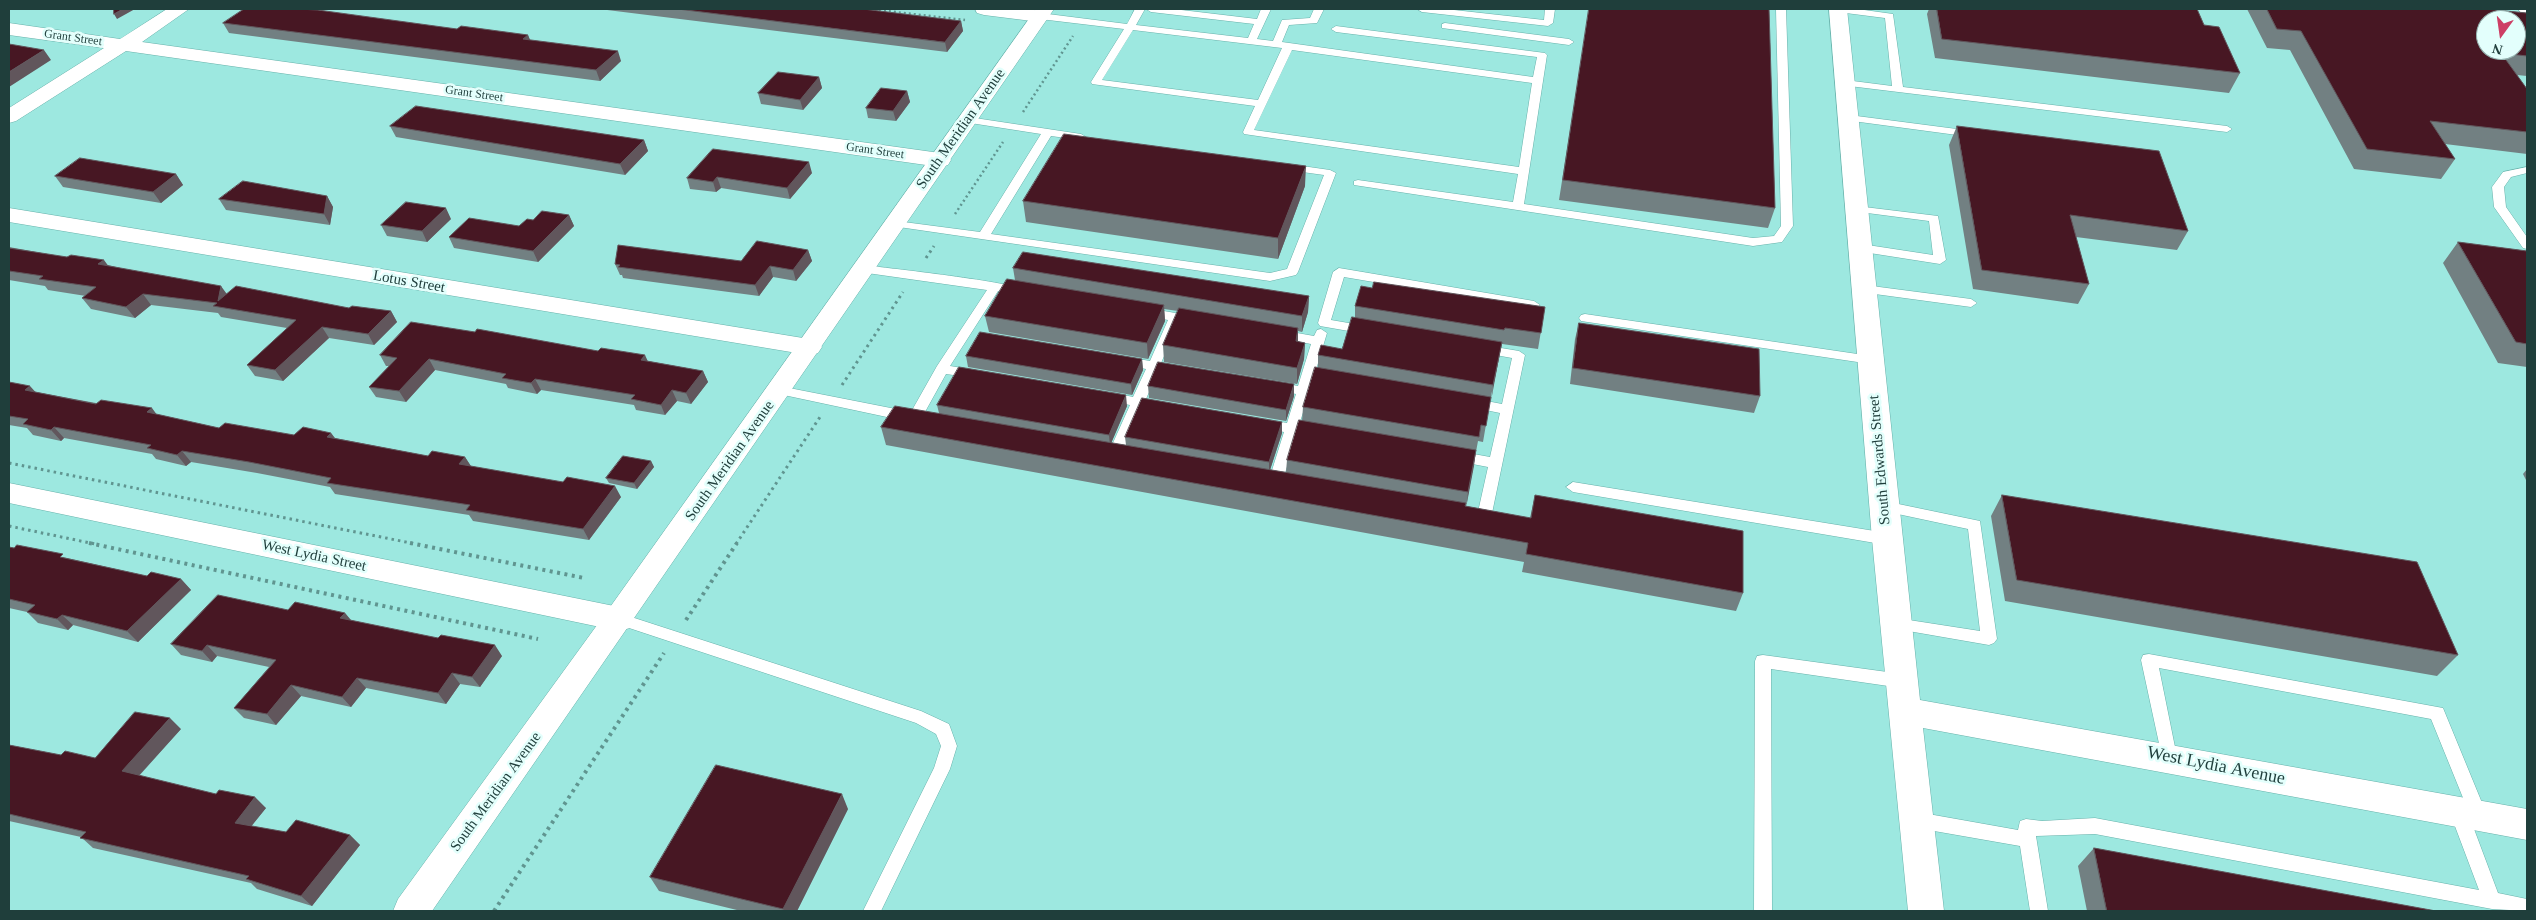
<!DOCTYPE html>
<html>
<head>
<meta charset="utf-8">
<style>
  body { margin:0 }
  #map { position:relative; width:2536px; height:920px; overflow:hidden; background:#9de8e0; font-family:"Times New Roman",serif }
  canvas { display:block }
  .frame { position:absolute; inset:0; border:10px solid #1f3e3b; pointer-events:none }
  .north { position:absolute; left:2476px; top:10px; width:50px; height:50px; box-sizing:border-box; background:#e3fffc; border:1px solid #95b2af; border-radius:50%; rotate:194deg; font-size:14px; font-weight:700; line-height:20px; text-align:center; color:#1f3e3b }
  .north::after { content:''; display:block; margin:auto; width:18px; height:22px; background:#cd3e65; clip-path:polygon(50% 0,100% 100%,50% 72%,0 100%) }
</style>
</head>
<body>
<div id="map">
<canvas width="2536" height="920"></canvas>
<div class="frame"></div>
<div class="north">N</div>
</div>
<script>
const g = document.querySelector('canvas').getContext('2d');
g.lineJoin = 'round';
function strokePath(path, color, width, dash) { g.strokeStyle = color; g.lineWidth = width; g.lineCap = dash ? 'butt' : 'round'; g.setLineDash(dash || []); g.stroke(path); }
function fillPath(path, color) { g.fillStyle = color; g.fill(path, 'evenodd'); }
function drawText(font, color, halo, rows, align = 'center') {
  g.font = font + ' "Times New Roman",serif'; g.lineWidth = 5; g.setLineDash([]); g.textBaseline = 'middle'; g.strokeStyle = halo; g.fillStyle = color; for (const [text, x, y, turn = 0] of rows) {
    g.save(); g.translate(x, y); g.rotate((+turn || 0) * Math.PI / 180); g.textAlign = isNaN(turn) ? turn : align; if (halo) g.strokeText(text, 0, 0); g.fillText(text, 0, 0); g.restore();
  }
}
const service = new Path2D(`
  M1135 9H1145L1136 25 1248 38 1254 24 1151 12 1146 9H1173L1257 19 1261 9H1271L1257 39 1273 41 1282 20 1310 18 1314 9H1324L1317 23 1289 25 1282 42 1533 77 1537 57 1336 32 1331 29 1336 26 1545 53 1547 55 1524 204 1753 238 1774 236 1781 226 1776 9H1786L1793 226 1782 242 1753 246 1354 185V181L1358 180 1513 202 1518 174 1244 134 1243 132 1255 106 1092 84 1091 82 1124 29 1040 19 1035 16 1040 13 1127 24ZM1133 30 1282 48 1258 100 1102 80ZM1292 50 1532 83 1519 167 1254 130Z
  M1417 9H1445L1544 20 1545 9H1555L1553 23 1548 26 1422 12Z
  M1833 9H1857L1893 14 1903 87 2227 126 2232 129 2227 132 1841 85 1840 83 1845 80 1892 86 1885 18 1838 12Z
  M2518 9H2527V18L2524 17Z
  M1445 23 1569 39 1574 42 1569 45 1442 28V24Z
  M1849 115 1972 131 1977 134 1972 137 1845 120 1844 118Z
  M968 117 1081 134 1086 137 1081 140 1051 136 991 234 1270 273 1287 269 1324 175 1288 170 1283 167 1288 164 1330 170 1336 173 1298 272 1296 275 1270 281 892 226V222L896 221 980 232 1041 134 964 122V118Z
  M2527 167V173L2511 177 2504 187 2506 207 2527 237V249L2523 248 2494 207 2492 187 2503 172Z
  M1856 206 1938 216 1946 260 1940 264 1857 251V245L1861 244 1933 255 1929 221 1852 211V207Z
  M864 265C885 268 1018 282 1025 291L1019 295 998 291 950 366 975 370 981 374 975 378 946 374 920 421 915 423 779 394 772 390 779 386 911 412 937 366 987 290 860 272 858 269 860 266Z
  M1339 268 1534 301 1540 305 1534 309 1344 277 1331 320 1366 326 1372 330 1366 334 1320 326 1318 323 1333 272Z
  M1864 285 1971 299 1977 303 1971 307 1860 292 1858 289 1860 286Z
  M1147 308 1192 316 1198 320 1192 324 1179 322 1161 363 1179 366 1180 369 1174 373 1158 371 1146 399 1163 403 1165 406 1158 411 1142 408 1122 454 1115 459 1108 454 1130 405 1105 400 1103 397 1110 392 1133 397 1146 369 1121 364 1120 361 1126 357 1150 361 1168 320 1143 315 1141 312 1143 309Z
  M1585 314 1871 356 1877 360 1871 364 1581 321 1579 318 1581 315Z
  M1321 329 1327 333 1315 373 1334 376 1335 379 1329 383 1313 381 1299 425 1318 429 1320 432 1313 437 1297 434 1282 483 1275 488 1270 487 1268 483 1284 432 1260 427 1258 424 1265 419 1287 423 1296 394 1272 389 1270 386 1277 382 1298 386 1311 344 1280 338 1274 334 1280 330 1314 336 1317 330Z
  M1483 345 1519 351 1525 355 1491 518 1489 522 1484 523 1471 521 1469 517 1471 513 1478 512 1488 467 1457 461 1450 456 1457 451 1490 457 1500 413 1466 406 1464 403 1471 398 1502 404 1512 358 1479 352 1477 349 1479 346Z
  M1573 482 1887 533 1892 535 1894 539 1892 543 1887 545 1573 492 1566 487Z
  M1884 501 1980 521 1997 639 1994 643 1989 645 1891 628 1888 624 1891 620 1896 618 1980 631 1968 529 1879 510 1877 506 1879 502Z
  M619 613 921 711 949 724 957 746 950 769 881 911H863L934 768 941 746 936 734 916 723 614 623 611 619 614 615Z
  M2149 654 2443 708 2487 815 2484 820 2478 823 2472 820 2431 719 2159 668 2177 757 2175 762 2169 764 2163 762 2141 660 2143 655Z
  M1763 655 1902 674 1908 676 1910 681 1908 686 1902 688 1771 669 1772 911H1754L1755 661 1757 656Z
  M2459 805 2465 808 2468 813 2498 893 2527 899V911L2492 909 2095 834 2036 836 2048 911H2030L2020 846 1917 828 1911 825 1908 820 1911 815 1917 812 2018 830 2020 821 2026 819 2042 821 2095 818 2479 890 2450 813 2453 808Z`);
const minor = new Path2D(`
  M167 9H189L142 42 940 153 948 155 951 160 948 165 940 167 126 51 16 121 9 123V108L104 48 9 35V23L120 39Z
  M975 9H1028L1047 12 1050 16 1047 20 1040 22 984 15 977 13Z
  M1829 9H1847L1920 700 2527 809V840L1923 728 1944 911H1908L1872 539Z
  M9 208 809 339 818 341 822 347 818 353 809 355 9 222Z
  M9 483 619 607 630 610 634 619 630 628 619 631 9 503Z`);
const secondary = new Path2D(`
  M1036 9H1054L432 911H393L398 899 608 610Z`);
strokePath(service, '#67b1aa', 1);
strokePath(minor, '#67b1aa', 1);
strokePath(secondary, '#67b1aa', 1);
strokePath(new Path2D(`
  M869 9 965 20
  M1023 112 1073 36
  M955 214 1003 142`), '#609590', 2.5, [2, 3]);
strokePath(new Path2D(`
  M926 258 934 246
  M842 385 903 292
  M9 463 416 544
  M9 526 95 544
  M736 544 820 417`), '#609590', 3, [2.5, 4]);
strokePath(new Path2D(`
  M89 543 538 639
  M410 543 584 578
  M686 620 737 543
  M494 911 664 653`), '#609590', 4, [3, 4.5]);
fillPath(service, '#fff');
fillPath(minor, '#fff');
fillPath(secondary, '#fff');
fillPath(new Path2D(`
  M599 9H863L961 21 963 31 947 52Z
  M1589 9H1769L1775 208 1768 228 1559 200Z
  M1929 9H2197L2204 25 2240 73 2229 93 1935 58 1927 14Z
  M2247 9H2486L2527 13V76L2517 75 2527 89V154L2445 144 2455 159 2441 179 2354 169 2290 50 2267 48Z
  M223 23 457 29 528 35 530 40 621 61 600 81 229 33Z
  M819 77 822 88 803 110 761 104 758 93Z
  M907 91 910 102 896 121 868 118 866 108Z
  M390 126 644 140 648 151 625 175 396 137Z
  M1957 126 2188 231 2177 250 2076 237 2089 284 2078 304 1973 289 1949 145Z
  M812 173 790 199 721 188 716 192 690 189 687 178Z
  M176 174 183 185 161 203 63 187 55 176Z
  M1305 186 1278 259 1026 222 1023 201Z
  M327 196 333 207 330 225 226 210 219 199Z
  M569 215 574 226 538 262 454 248 449 237 519 226 533 220Z
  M451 219 427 242 387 236 381 225Z
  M2458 242 2527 251V367L2498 363 2443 263Z
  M9 247 108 265 227 294 349 308 391 311 397 322 374 345 329 338 283 381 255 376 247 365 287 328 221 317 218 313 151 305 135 318 91 309 82 298 86 296 48 290 45 286 9 280Z
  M808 250 812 261 796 281 773 277 759 296 623 278 622 275H620L615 264 741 261Z
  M1013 268 1309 296 1308 312 1302 332 1298 331V342L1305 343 1304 359 1297 384 1164 362 1163 345 1178 311 1164 309 1165 321 1148 359 989 332 985 316 1015 280Z
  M1372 288 1545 307 1538 349 1502 344 1490 401 1483 442 1478 441 1466 506 1530 518 1535 495 1743 593 1736 611 1522 572 1524 562 886 445 881 427 939 413 937 405 1127 406 1111 443 1126 445 1125 437 1282 422V433L1270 470 1286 472 1287 460 1302 421 1303 407 1318 367V355L1342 349 1355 317V306Z
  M1579 323 1760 396 1754 413 1570 384 1575 339Z
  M380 355 648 361 703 371 708 382 691 404 677 401 665 415 636 410 634 405 541 390 537 394 508 388 506 384 435 370 406 402 376 397 369 387 389 366H386Z
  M966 356 1142 359 1143 370 1132 395 968 367Z
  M9 382 36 392 156 414 219 428 294 435 331 433 335 438 428 456 465 457 471 466 621 497 589 540 473 521 469 515 335 494 330 487 257 473 191 462 186 466 156 459 152 454 64 438 61 441 33 435 27 428 9 425Z
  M1148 386 1294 396 1286 421 1149 398Z
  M651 461 654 467 637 489 609 483 606 478Z
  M2527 469V482L2523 474Z
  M2002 495 2458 655 2437 676 2005 601 1991 516Z
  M9 547 67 558 147 576 181 579 191 590 138 642 73 625 68 630 38 623 27 612 9 608Z
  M288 610 345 613 351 620 502 656 480 687 460 684 446 704 366 688 351 707 301 696 276 725 244 718 234 708 269 667 217 656 212 662 181 655 171 644Z
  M181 729 139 776 266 808 251 826 286 832 350 835 360 845 312 906 257 889 251 883 93 848 81 837 9 821V745L61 755 95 758Z
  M848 809 797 911H741L659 891 650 877Z
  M2094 848 2436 911H2087L2078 866Z`), '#728082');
fillPath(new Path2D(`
  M123 9H135L117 19 114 14Z
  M961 21 963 31 947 52 945 42Z
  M528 35 532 45 523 39Z
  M44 50 51 60 9 87V72Z
  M618 51 621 61 600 81 596 70Z
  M819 77 822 88 803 110 800 100Z
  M907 91 910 102 896 121 893 111Z
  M644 140 648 151 625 175 620 164Z
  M809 162 812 173 790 199 787 188Z
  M1306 166 1305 186 1278 259V238Z
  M176 174 183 185 161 203 153 192Z
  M717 177 721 188 716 192 713 182Z
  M327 196 333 207 330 225 324 214Z
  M446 208 451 219 427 242 422 231Z
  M569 215 574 226 538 262 533 251Z
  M808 250 812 261 796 281 793 270Z
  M104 260 112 271 98 264Z
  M770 266 773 277 759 296 755 285Z
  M221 286 229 297 218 301Z
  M143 294 151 305 135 318 126 307Z
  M1309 296 1308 312 1302 332V316Z
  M1164 305 1165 321 1148 359 1147 343Z
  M391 311 397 322 374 345 368 334Z
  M322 327 329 338 283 381 275 370Z
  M1298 328V344L1296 341Z
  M1502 342 1499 358 1491 401 1493 385Z
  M1305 343 1304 359 1297 384V368Z
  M645 355 650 366 641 360Z
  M429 359 435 370 406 402 399 391Z
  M1142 359 1143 370 1132 395 1131 384Z
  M703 371 708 382 691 404 686 393Z
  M535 379 541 390 537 394 531 383Z
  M1294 384V396L1286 421V410Z
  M30 386 40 397 25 390Z
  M672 390 677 401 665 415 661 405Z
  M1126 395 1127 406 1110 446 1109 435Z
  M152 408 160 419 147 412Z
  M1282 422V433L1269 473V462Z
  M54 427 64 438 61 441 51 430Z
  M331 433 339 444 327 437Z
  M1476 450 1474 466 1466 508 1468 492Z
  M182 451 191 462 186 466 177 455Z
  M465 457 472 468 459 464Z
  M651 461 654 467 637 489 634 483Z
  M615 486 621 497 589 540 583 529Z
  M181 579 191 590 138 642 127 631Z
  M345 613 353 623 340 618Z
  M62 615 73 625 68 630 57 619Z
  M207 645 217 656 212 662 202 651Z
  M495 645 502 656 480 687 472 677Z
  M452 673 460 684 446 704 438 693Z
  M357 678 366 688 351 707 342 697Z
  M291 685 301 696 276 725 267 714Z
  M170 718 181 729 133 782 122 771Z
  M842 794 848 809 797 911H784L783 909Z
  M255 797 266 808 246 833 235 823Z
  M350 835 360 845 312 906 301 896Z`), '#61565c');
const building = new Path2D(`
  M114 9H123L114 14Z
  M244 9H297L318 10 457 29 461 26 528 35 523 39 618 51 596 70 223 23Z
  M678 9H863L961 21 945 42Z
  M1589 9H1769L1775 208 1563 180Z
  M1937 9H2197L2204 25 2219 27 2240 73 1942 39Z
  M2267 9H2486L2527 13V56L2501 53 2527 89V132L2430 121 2455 159 2367 149 2301 31 2277 29ZM2486 20H2516V50H2486Z
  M9 44 44 50 9 72Z
  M778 72 819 77 800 100 758 93Z
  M881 88 907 91 893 111 866 108Z
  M416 106 644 140 620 164 390 126Z
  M1957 126 2159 151 2188 231 2070 215 2089 284 1982 270Z
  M1064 134 1306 166 1278 238 1023 201Z
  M713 149 809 162 787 188 717 177 713 182 687 178Z
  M80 158 176 174 153 192 55 176Z
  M243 181 327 196 324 214 219 199Z
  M406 202 446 208 422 231 381 225Z
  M542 211 569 215 533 251 449 237 469 218 519 226 527 219 533 220Z
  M757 241 808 250 793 270 770 266 755 285 618 267 620 265 615 264 618 245 741 261Z
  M2458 242 2527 251V344L2516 342Z
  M9 248 67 257 71 255 104 260 98 264 221 286 218 301 236 286 349 308 352 306 391 311 368 334 322 327 275 370 247 365 296 320 213 306 217 303 143 294 126 307 82 298 96 287 39 279 43 276 9 271Z
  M1023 252 1309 296 1302 316 1013 268Z
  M1007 279 1164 305 1147 343 985 316Z
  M1374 282 1545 307 1541 333 1505 328 1504 330 1355 306 1361 286 1372 288Z
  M1179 308 1298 328 1296 341 1305 343 1297 368 1163 345Z
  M1352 317 1502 342 1493 385 1318 355 1321 345 1342 349Z
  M411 322 475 332 477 329 598 351 601 348 645 355 641 360 703 371 686 393 672 390 661 405 631 399 635 395 535 379 531 383 502 378 506 374 429 359 399 391 369 387 397 358 380 355Z
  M1579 323 1759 349 1760 396 1573 368Z
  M980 332 1142 359 1131 384 966 356Z
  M1158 362 1294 384 1286 410 1148 386Z
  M959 367 1126 395 1109 435 937 405Z
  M1315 367 1491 397 1486 426 1481 425 1479 437 1303 407Z
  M9 382 30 386 25 390 96 404 101 400 152 408 147 412 219 428 225 423 294 435 303 427 331 433 327 437 428 456 432 451 465 457 459 464 563 482 567 477 615 486 583 529 466 510 470 505 327 483 331 478 249 462 182 451 177 455 147 448 151 445 54 427 51 430 23 424 28 419 9 416Z
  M1142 398 1282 422 1269 462 1125 437Z
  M895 406 1466 503 1465 506 1531 518 1535 495 1743 531V593L1526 554 1528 543 881 427Z
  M1299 420 1476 450 1468 492 1287 460Z
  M623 456 651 461 634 483 606 478Z
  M2002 495 2417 562 2458 655 2017 580Z
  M17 545 63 554 60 557 147 576 151 572 181 579 127 631 62 615 57 619 27 612 35 605 9 599V547L14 548Z
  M218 595 288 610 295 602 345 613 340 618 438 638 441 635 495 645 472 677 452 673 438 693 357 678 342 697 291 685 267 714 234 708 276 660 207 645 202 651 171 644Z
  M135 712 170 718 122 771 216 794 219 790 255 797 235 823 286 832 296 820 350 835 301 896 246 879 249 876 80 838 86 832 9 814V745L61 755 65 751 95 758Z
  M716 765 842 794 783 909 650 877Z
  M2094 848 2436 911H2107Z`);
fillPath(building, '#471723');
strokePath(building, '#61565c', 1);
drawText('12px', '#1f3e3b', '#e3fffc', [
  ["Grant Street",73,38,8],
  ["Grant Street",474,94,8],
  ["Grant Street",875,151,8]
]);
drawText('15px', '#1f3e3b', '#e3fffc', [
  ["South Meridian Avenue",961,129,-55],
  ["Lotus Street",409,282,10],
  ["South Edwards Street",1880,460,-95],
  ["South Meridian Avenue",730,461,-55],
  ["West Lydia Street",314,556,12],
  ["South Meridian Avenue",496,792,-54]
]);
drawText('18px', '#1f3e3b', '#e3fffc', [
  ["West Lydia Avenue",2216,766,11]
]);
</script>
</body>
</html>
